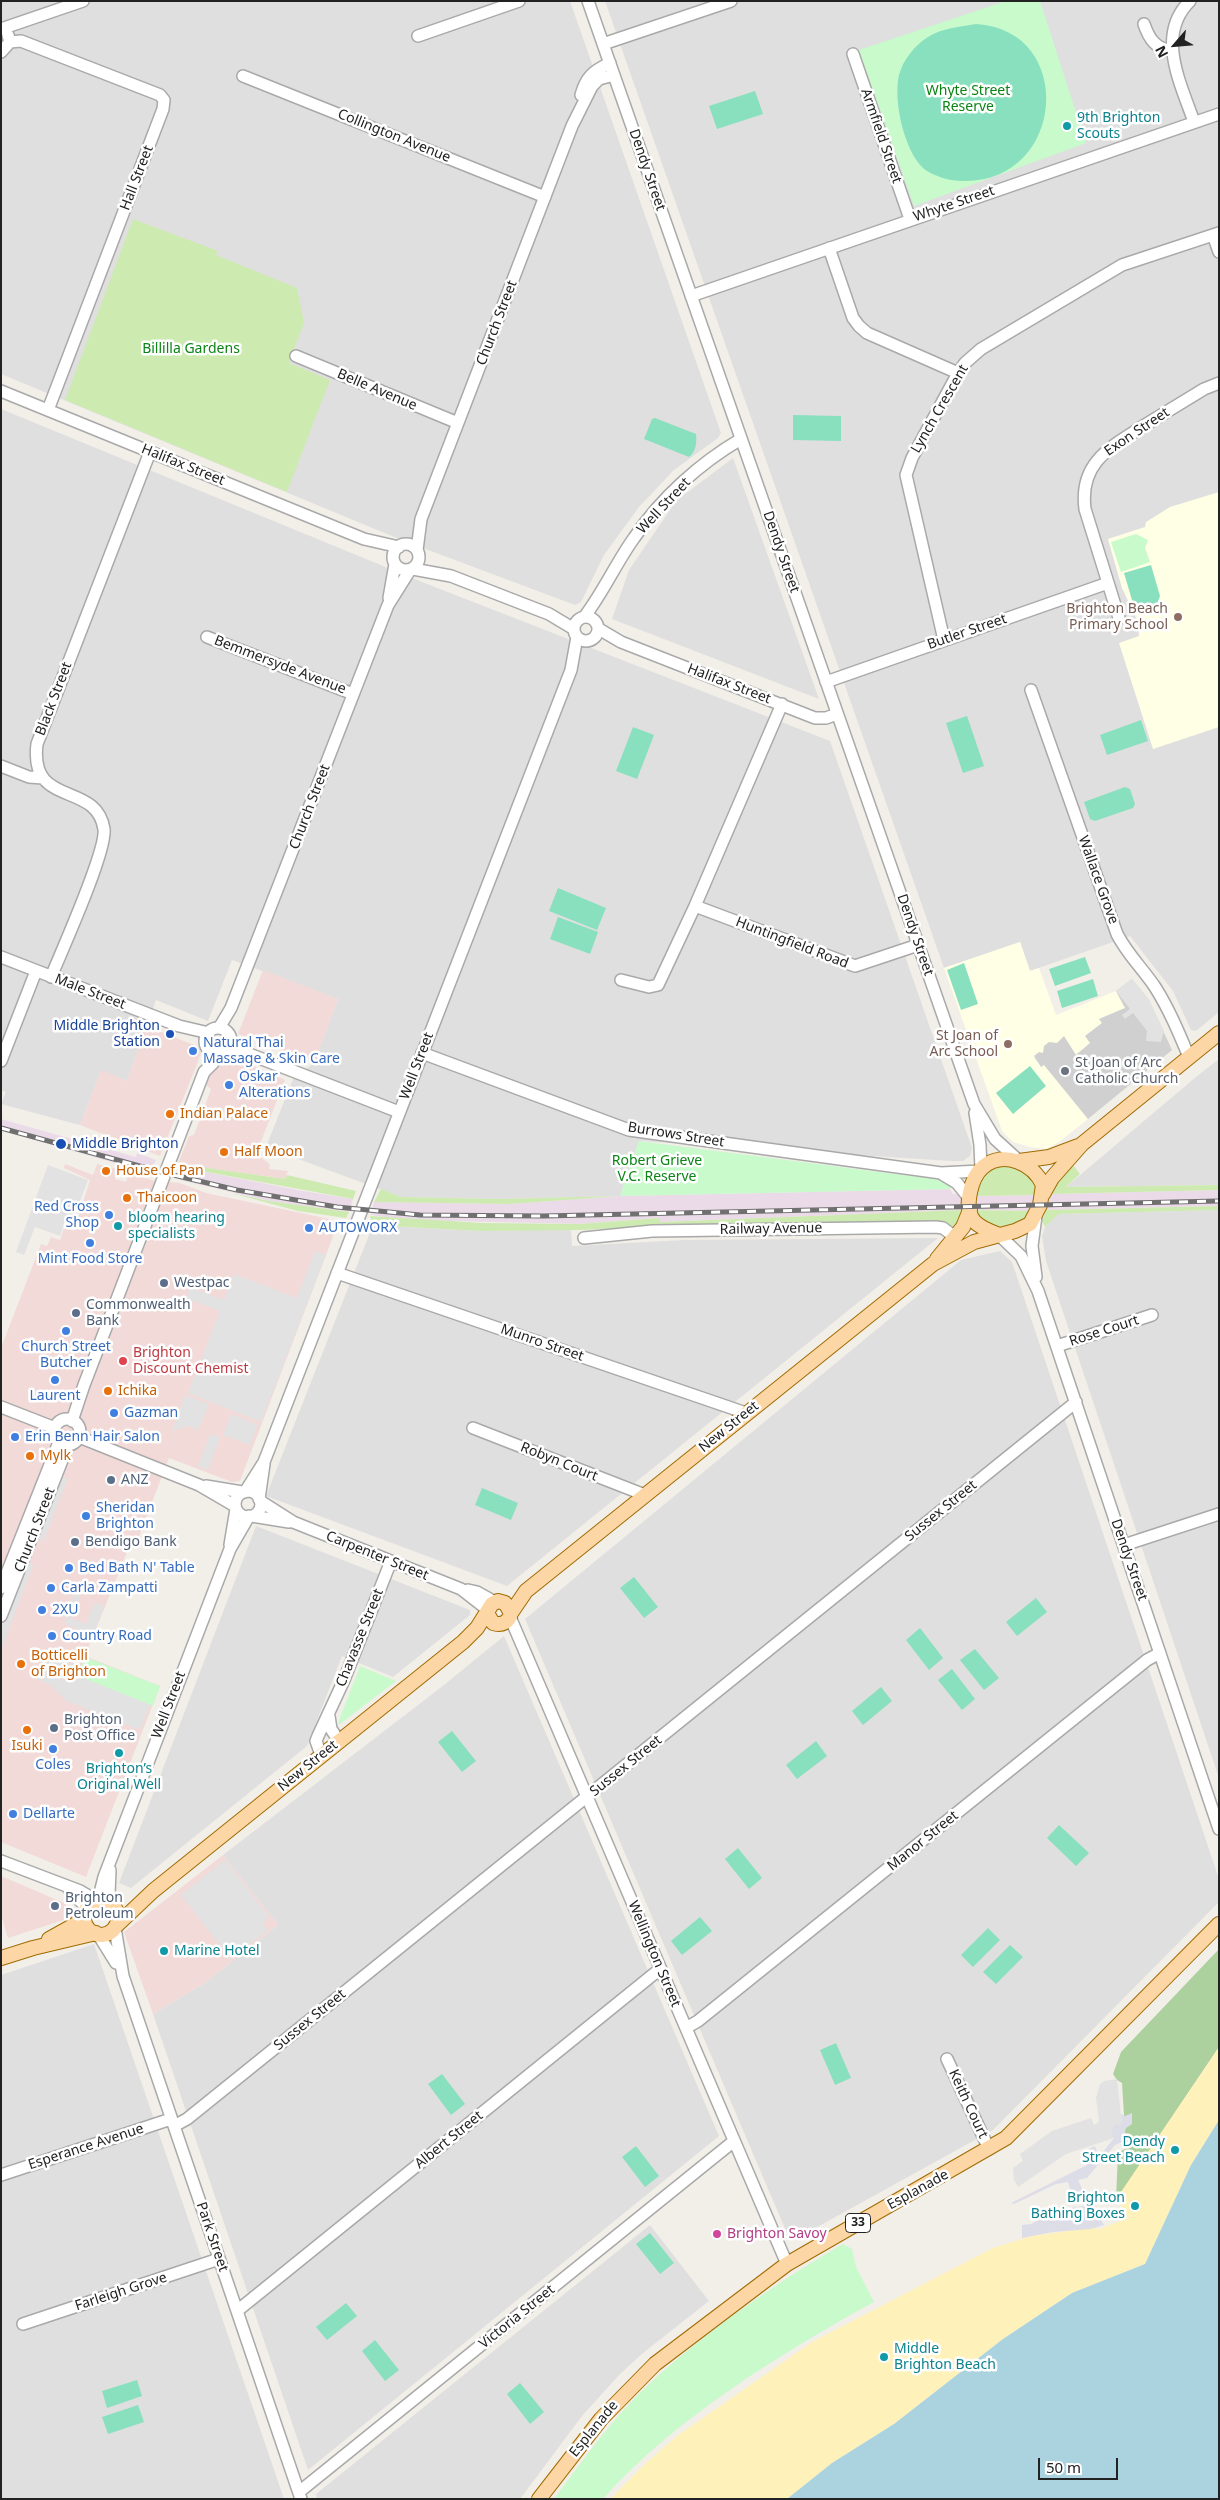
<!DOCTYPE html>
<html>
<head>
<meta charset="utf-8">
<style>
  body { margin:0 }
  #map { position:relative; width:1220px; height:2500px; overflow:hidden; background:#f2efe9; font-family:"Noto Sans",sans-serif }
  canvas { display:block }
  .frame { position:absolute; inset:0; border:2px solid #222; pointer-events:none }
  .north { position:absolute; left:1150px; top:20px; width:50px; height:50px; -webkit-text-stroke:4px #fff; paint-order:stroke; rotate:243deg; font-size:14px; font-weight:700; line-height:20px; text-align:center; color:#222 }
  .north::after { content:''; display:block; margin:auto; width:18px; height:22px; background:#222; clip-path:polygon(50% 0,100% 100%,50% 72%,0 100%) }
  .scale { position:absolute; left:1038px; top:2458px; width:80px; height:22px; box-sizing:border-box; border:2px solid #222; border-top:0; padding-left:6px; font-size:15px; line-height:18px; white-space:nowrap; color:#222; -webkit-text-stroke:4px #fff; paint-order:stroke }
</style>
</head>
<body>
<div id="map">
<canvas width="1220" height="2500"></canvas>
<div class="frame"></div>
<div class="north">N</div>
<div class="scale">50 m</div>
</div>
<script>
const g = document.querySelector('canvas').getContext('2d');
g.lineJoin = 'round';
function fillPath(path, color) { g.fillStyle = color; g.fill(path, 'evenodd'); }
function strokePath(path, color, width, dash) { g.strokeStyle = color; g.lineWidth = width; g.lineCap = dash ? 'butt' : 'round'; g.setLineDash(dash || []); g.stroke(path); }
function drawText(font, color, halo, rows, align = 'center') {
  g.font = font + ' "Noto Sans",sans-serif'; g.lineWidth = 5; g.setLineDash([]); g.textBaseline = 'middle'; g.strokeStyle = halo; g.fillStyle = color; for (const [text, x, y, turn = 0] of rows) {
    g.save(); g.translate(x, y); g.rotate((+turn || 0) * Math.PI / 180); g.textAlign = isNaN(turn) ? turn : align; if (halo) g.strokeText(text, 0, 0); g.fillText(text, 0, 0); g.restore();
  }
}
fillPath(new Path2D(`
  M1 1H570L721 433 718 438 674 470 639 507 604 555 581 602 575 605 399 539 1 374Z
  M605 1H1219V1012L1196 1031 1191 1030 1173 991 1130 936 1030 971 1020 942 944 968Z
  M1 409 422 582 830 741 972 1148 970 1156 963 1161H951L639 1141 620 1196 498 1199 401 1197 266 1147 293 1079 314 1063 338 999 232 960 208 1021 156 1000 127 1081 101 1071 80 1125 1 1104 6 1092 1 1090Z
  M733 458 819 699 612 619 629 570 676 501Z
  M1219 1059V1185L1066 1187 1196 1077Z
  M1219 1210V1778L1046 1261 1042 1236 1045 1227 1057 1214Z
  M373 1225 480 1231 571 1229 572 1246 685 1240 938 1238 507 1586 266 1496Z
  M1000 1251 1012 1262 1219 1879V1902L993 2130 801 2236 786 2231 525 1619 961 1260Z
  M256 1526 470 1610V1615L393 1677 342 1656 307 1746 131 1888 119 1883Z
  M504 1636 719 2136 308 2470 153 2014 206 1982 278 1925 223 1855 444 1685Z
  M94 1944 284 2499H1V1975Z
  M650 2225 709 2301 643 2353 620 2374 582 2416 520 2499H317L316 2494Z`), '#e0dfdf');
fillPath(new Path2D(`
  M263 970 338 999 314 1063 238 1034Z
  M146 1026 199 1047 201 1054 160 1156 80 1125 101 1070 127 1081Z
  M228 1056 240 1058V1060L285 1080 256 1154 270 1164 269 1169 288 1171 285 1179 178 1164 189 1136 194 1135 211 1089 206 1085 209 1077Z
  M65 1164 93 1175 97 1164 117 1169 115 1179 126 1182 129 1174 156 1181 180 1183 206 1193 339 1221 240 1481 232 1482 169 1458 135 1547 130 1545 85 1656 160 1686 86 1877 1 1842V1348L41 1244 47 1246 51 1237 60 1240 64 1228 74 1231 90 1180 64 1168Z
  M223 1855 278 1925 206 1982 153 2014 124 1932Z
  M1 1876 76 1908V1916L8 1938 1 1915Z`), '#f2dad9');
fillPath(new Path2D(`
  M1 1119 136 1157 137 1153 156 1160 150 1172 132 1168 1 1130Z
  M185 1168 303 1191 353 1199 349 1212 269 1201 180 1180Z
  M950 1189 953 1194H961L963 1210 659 1222V1218L579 1224 406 1220 371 1215 374 1202 510 1204 620 1196Z
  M1219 1190V1206L1046 1210 1051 1194Z
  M1036 1195 1031 1211 976 1210V1196Z`), '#ebdbe8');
fillPath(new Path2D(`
  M1219 492V727L1153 749 1119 643 1139 636 1138 622 1122 588 1108 539 1145 527 1146 522 1170 507Z
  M1020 942 1030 971 1039 968 1056 1015 1116 991 1125 1008 1099 1019 1102 1023 1085 1036 1091 1043 1075 1055 1068 1045 1070 1044 1034 1058 1041 1066 1044 1065 1088 1119 1059 1142 1046 1149 1030 1147 1013 1142 1002 1131 944 968Z`), '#ffffe5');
fillPath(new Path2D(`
  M1132 979 1149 1000 1172 1050 1088 1119 1044 1065 1041 1067 1034 1056 1039 1052 1043 1053 1044 1046 1049 1042 1057 1043 1064 1036 1076 1055 1090 1043 1085 1036 1102 1023 1099 1019 1125 1008 1116 991Z`), '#d0d0d0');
fillPath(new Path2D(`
  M133 219 218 251 216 255 297 288 304 323 289 363 330 380 287 492 65 400Z
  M1011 1164C1025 1171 1038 1177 1036 1195L976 1196C982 1172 988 1169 1011 1164Z
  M186 1165 285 1179 287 1175 356 1191 353 1199 185 1168Z
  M1073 1165 1080 1174 1066 1187 1219 1185V1190L1051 1194 1055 1184Z
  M381 1189 401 1197 498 1199 620 1196 510 1204 374 1202Z
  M231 1193 269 1201 349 1212 346 1218 298 1211Z
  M1219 1206V1210L1058 1214 1045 1227 1042 1221 1046 1210Z
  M963 1210 956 1227 942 1223 657 1226 581 1230 480 1231 373 1225 370 1216 482 1223 579 1224 659 1218 660 1222Z
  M976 1210 1031 1211C1021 1226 996 1234 981 1221 979 1219 977 1213 976 1210Z`), '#cdebb0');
fillPath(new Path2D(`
  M1219 1949V2047L1116 2200 1118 2153 1126 2148 1122 2083 1117 2080 1113 2074 1121 2052Z`), '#add19e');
fillPath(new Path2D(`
  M1219 2047V2120L1191 2165 1145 2264 1072 2293 1003 2339 894 2424 832 2463 787 2499H610L647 2462 677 2436 812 2342 993 2248 1032 2236 1096 2227 1098 2230 1127 2218 1117 2198Z`), '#fff1ba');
fillPath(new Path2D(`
  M1006 1H1040L1086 143 914 206 859 50Z
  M1136 534 1148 540 1145 548 1150 562 1121 572 1111 542Z
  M639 1141 941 1180 949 1182 950 1189 620 1196Z
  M85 1657 160 1686 153 1706 78 1676Z
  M360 1666 396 1681 340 1724 338 1723Z
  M843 2244 852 2249 856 2267 874 2302C783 2352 672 2420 603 2499H554C583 2460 611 2420 646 2387 701 2335 777 2282 843 2244Z`), '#c8facc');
fillPath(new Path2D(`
  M976 24C1081 30 1065 195 951 180 942 178 930 174 923 168 904 150 893 100 899 75 903 60 915 45 928 37 942 28 960 27 976 24Z
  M755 91 763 114 717 129 709 106Z
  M793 415 841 416V441L793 440Z
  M655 418 696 434C697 442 696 452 689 457L644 439 652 419Z
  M1151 565 1160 596 1154 612 1147 615 1132 600 1124 573Z
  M967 716 984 766 963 773 946 723Z
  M1141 720 1148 741 1107 755 1100 735Z
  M633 727 654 735 637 779 616 771Z
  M1125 787 1130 789 1135 804 1133 808 1095 821 1090 819 1084 802Z
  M558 888 606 908 597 930 549 911Z
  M558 917 598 932 590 954 550 939Z
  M1085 957 1091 973 1055 986 1049 969Z
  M964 963 978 1004 961 1010 947 970Z
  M1093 979 1098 996 1062 1008 1057 991Z
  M1030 1066 1046 1086 1013 1114 996 1093Z
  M482 1488 518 1503 511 1520 475 1505Z
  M634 1577 658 1607 644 1618 620 1588Z
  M1036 1598 1047 1612 1017 1636 1006 1622Z
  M920 1628 943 1658 929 1670 906 1640Z
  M975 1649 999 1678 984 1690 960 1660Z
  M952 1669 975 1699 962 1710 938 1680Z
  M881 1687 892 1701 863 1725 852 1711Z
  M452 1731 476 1761 462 1772 438 1742Z
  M816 1741 827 1756 797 1779 786 1765Z
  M1059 1825 1089 1853 1076 1866 1047 1838Z
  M738 1848 762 1878 749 1889 725 1859Z
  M700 1917 712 1931 682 1955 671 1941Z
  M988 1928 1000 1940 973 1967 961 1955Z
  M1010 1945 1023 1957 996 1984 983 1972Z
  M836 2043 851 2078 835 2085 820 2050Z
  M442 2074 465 2104 451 2115 428 2084Z
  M636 2146 659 2176 645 2187 622 2157Z
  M650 2233 674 2263 660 2274 636 2244Z
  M346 2303 357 2316 327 2340 316 2327Z
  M375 2340 399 2370 385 2381 362 2351Z
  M137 2380 142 2396 107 2408 102 2391Z
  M520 2383 544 2412 530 2424 507 2394Z
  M138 2405 144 2422 108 2434 102 2417Z`), '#88e0be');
fillPath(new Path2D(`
  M1132 979 1149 1000 1164 1031 1161 1042 1146 1041 1147 1031 1133 1013 1125 1019 1122 1015 1130 1009 1116 991Z
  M48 1165 88 1180 72 1222 65 1220 60 1236 35 1227 24 1255 16 1252Z
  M315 1251 326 1255 261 1422 188 1393 220 1311 186 1298 190 1287 224 1300 234 1274 297 1298Z
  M185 1395 209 1404 198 1430 188 1426 172 1431Z
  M231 1414 258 1425 250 1445 223 1435Z
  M210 1434 220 1437 208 1470 198 1466Z
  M61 1473 67 1480 43 1543 38 1535Z
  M28 1558 33 1566 1 1650V1628Z
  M75 1593 80 1595 71 1618 86 1624 95 1602 104 1606 93 1636 65 1624 67 1618 57 1614 61 1604 69 1607Z
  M45 1653 80 1667 78 1676 150 1705 140 1730 67 1701 49 1684 36 1679Z
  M225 1860 269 1917 263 1923 268 1930 231 1959 181 1895Z
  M1117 2079 1122 2124 1114 2138 1066 2154 1018 2187 1014 2180 1013 2168 1023 2161 1020 2154 1052 2131 1091 2118 1094 2125 1096 2124 1099 2121 1096 2098 1100 2084 1104 2081Z`), '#e2e2e2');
fillPath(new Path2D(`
  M1132 2113V2124L1126 2128 1122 2142 1115 2145 1087 2178 1078 2180 1085 2195 1073 2199 1068 2182 1056 2184 1014 2204 1011 2203 1087 2165 1090 2148 1095 2146 1099 2157 1114 2138 1111 2131 1115 2125 1122 2124 1121 2114 1125 2116Z
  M1085 2206 1102 2214 1100 2218 1104 2225 1091 2229 1053 2232 1022 2238V2225L1031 2224 1061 2209Z`), '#dddde8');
fillPath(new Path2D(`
  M1219 2120V2499H787L832 2463 894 2424 1003 2339 1072 2293 1145 2264 1191 2165Z`), '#aad3df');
const minor = new Path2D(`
  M588 1 974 1104 995 1139 1018 1160
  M1190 1C1155 35 1181 84 1194 122
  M1144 24C1149 39 1156 49 1172 51
  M1 29 83 1
  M418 36 519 1
  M10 42 21 41 160 95 164 100 163 109 48 410
  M603 44 731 1
  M1 52 10 42 8 35
  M853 54 910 219
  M243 76 545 197
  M581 95C586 77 593 71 610 63
  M1213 235 1219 252
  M829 248 853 318 859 326 867 333 958 373
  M691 296 1219 114
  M296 356 458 423
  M1 391 364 539 399 547
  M393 557a13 13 0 1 1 26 0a13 13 0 1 1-26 0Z
  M417 550 421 519 572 126 592 86 599 79 614 75
  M413 569 451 576 549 614 574 629
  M389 598 395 564
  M585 616C604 591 616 563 634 538 661 498 700 463 741 439
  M574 629a12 12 0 1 1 24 0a12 12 0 1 1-24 0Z
  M1119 618 1085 509C1079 462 1111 447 1145 425 1165 413 1184 401 1204 389L1219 383
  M599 629 621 642 815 718H826L837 714
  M207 637 353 694
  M944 640 906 475 912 458 958 373 965 363 981 349 1122 265 1219 233
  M826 682 1108 583
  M1031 690 1117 934C1127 954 1143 969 1155 987 1169 1009 1179 1033 1189 1057
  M782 704 695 906 855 966 918 945
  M1 766 29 777 43 778
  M1 957 179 1026 209 1033
  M51 977C62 950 107 851 104 829 96 780 29 809 37 744L150 452
  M621 980 649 987 658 985 695 906
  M219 1028 231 1008 388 605 410 570
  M205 1041a13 13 0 1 1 26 0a13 13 0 1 1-26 0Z
  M228 1050 236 1053 249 1054 399 1112
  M422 1053 629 1130 941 1173 979 1171
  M1 1061 36 971
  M975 1113 980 1145 981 1169
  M942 1174 957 1183 969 1198
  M998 1234 1021 1256 1038 1291 1219 1829
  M584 1238 652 1231 936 1227 943 1228 955 1237
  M337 1273 746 1413
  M1036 1277 1032 1246 1036 1216
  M1057 1346 1152 1315
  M1 1407 55 1428
  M54 1432a13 13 0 1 1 26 0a13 13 0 1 1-26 0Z
  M72 1421 84 1385 204 1072 213 1063 216 1054
  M473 1428 645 1495
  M79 1437 199 1485 235 1506
  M206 1486 242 1492
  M235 1504a13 13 0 1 1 26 0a13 13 0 1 1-26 0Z
  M245 1492 264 1462 571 670 577 637
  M259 1499 264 1464
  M260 1501 293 1522 461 1589 488 1610
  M252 1516 289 1522
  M230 1545 236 1509
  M1124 1545 1219 1514
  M1 1588 59 1442
  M468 1590 477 1592 495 1602
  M1 1616 68 1445
  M510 1617 787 2264
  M329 1716 331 1729 339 1741
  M321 1755 316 1741 318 1736 344 1680 391 1561
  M1 1861 80 1891 97 1901
  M110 1870 109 1895 112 1905
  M69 1889 83 1904 86 1911
  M98 1901 104 1877 230 1549 249 1516
  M115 1928 123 1976 301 2499
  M98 1934 116 1963
  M686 2028 698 2021 1147 1660 1160 1653
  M947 2059 989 2149
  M174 2126 187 2119 1076 1402
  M1 2175 171 2119
  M237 2311 660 1969
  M23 2324 219 2259
  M299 2492 734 2141`);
const major = new Path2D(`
  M1019 1161 1049 1157 1078 1146
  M1043 1194 1052 1178 1082 1144 1219 1033
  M937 1259 963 1227 970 1210
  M511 1613 526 1591 933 1264 974 1242 1015 1231 1030 1224 1040 1205 1043 1185C1033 1163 1004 1150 983 1167 971 1177 963 1208 974 1221 979 1227 989 1231 997 1234
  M84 1918a17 17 0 1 1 34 0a17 17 0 1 1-34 0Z
  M116 1926 153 1891 463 1642 477 1628 492 1604 498 1601 505 1603 511 1613C509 1622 502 1626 493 1623L487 1613
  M49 1939 76 1924 85 1915
  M1 1958 33 1948 96 1933
  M539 2499 601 2419 655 2364 787 2264 1006 2138 1219 1924`);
strokePath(minor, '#a9a9a9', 14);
strokePath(major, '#a06b00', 16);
strokePath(minor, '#fff', 11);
strokePath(major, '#fcd6a4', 14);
const rail = new Path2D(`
  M1 1128 165 1173 237 1190 337 1207 420 1215 543 1216 1219 1201`);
strokePath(rail, '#707070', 5);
strokePath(rail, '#fff', 3, [9]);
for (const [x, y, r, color] of [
  [1067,126,5,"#0f9aa8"],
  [1178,617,5,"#8d6e63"],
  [170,1034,5,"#1a4fb4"],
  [1008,1044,5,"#8d6e63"],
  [193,1051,5,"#3f7fe0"],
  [1065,1071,5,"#6b7280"],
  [229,1085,5,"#3f7fe0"],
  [170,1114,5,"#e8710a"],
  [61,1144,6,"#1a4fb4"],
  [224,1152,5,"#e8710a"],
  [106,1171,5,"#e8710a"],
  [127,1198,5,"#e8710a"],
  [109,1215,5,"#3f7fe0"],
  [118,1226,5,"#0f9aa8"],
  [309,1228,5,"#3f7fe0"],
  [90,1243,5,"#3f7fe0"],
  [164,1283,5,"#5c6f8a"],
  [76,1313,5,"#5c6f8a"],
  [66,1331,5,"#3f7fe0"],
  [123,1361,5,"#e0444e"],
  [55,1380,5,"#3f7fe0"],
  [108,1391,5,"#e8710a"],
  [114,1413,5,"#3f7fe0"],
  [15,1437,5,"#3f7fe0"],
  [30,1456,5,"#e8710a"],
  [111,1480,5,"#5c6f8a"],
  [86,1516,5,"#3f7fe0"],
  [75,1542,5,"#5c6f8a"],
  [69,1568,5,"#3f7fe0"],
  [51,1588,5,"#3f7fe0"],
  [42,1610,5,"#3f7fe0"],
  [52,1636,5,"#3f7fe0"],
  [21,1664,5,"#e8710a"],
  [54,1728,5,"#5c6f8a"],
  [27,1730,5,"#e8710a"],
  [53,1749,5,"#3f7fe0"],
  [119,1753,5,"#0f9aa8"],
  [13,1814,5,"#3f7fe0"],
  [55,1906,5,"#5c6f8a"],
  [164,1951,5,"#0f9aa8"],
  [1175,2150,5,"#0f9aa8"],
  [1135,2206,5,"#0f9aa8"],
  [717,2234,5,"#d1479c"],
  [884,2357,5,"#0f9aa8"]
]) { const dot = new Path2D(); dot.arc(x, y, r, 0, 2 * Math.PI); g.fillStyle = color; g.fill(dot); strokePath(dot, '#fff', 2); }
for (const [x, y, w] of [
  [858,2223,25]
]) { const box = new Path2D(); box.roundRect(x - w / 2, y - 9.5, w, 19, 4); g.fillStyle = '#fff'; g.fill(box); strokePath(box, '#222', 1); }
drawText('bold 12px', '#222', null, [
  ["33",858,2223]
]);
drawText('14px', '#0c8416', '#fff', [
  ["Whyte Street",968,91],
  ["Reserve",968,107],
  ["Billilla Gardens",191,349],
  ["Robert Grieve",657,1161],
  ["V.C. Reserve",657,1177]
]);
drawText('14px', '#0d838f', '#fff', [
  ["9th Brighton",1077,118],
  ["Scouts",1077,134],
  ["bloom hearing",128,1218],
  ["specialists",128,1234],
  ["Brighton’s",119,1769,"center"],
  ["Original Well",119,1785,"center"],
  ["Marine Hotel",174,1951],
  ["Dendy",1165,2142,"right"],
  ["Street Beach",1165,2158,"right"],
  ["Brighton",1125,2198,"right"],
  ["Bathing Boxes",1125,2214,"right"],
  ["Middle",894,2349],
  ["Brighton Beach",894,2365]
], 'left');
drawText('14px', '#222', '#fff', [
  ["Collington Avenue",394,136,22],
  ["Armfield Street",881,136,71],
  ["Dendy Street",647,170,71],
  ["Hall Street",137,178,-69],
  ["Whyte Street",954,204,-19],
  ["Church Street",497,323,-69],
  ["Belle Avenue",377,390,23],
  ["Lynch Crescent",940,409,-60],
  ["Exon Street",1137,432,-34],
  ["Halifax Street",183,465,22],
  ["Well Street",664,506,-47],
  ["Dendy Street",781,552,71],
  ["Butler Street",967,632,-19],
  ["Bemmersyde Avenue",280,665,21],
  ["Halifax Street",729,684,21],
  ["Black Street",54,699,-69],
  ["Church Street",310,807,-69],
  ["Wallace Grove",1098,880,70],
  ["Dendy Street",915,935,71],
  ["Huntingfield Road",792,943,21],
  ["Male Street",90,992,21],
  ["Well Street",417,1066,-69],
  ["Burrows Street",676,1135,9],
  ["Railway Avenue",771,1229,-1],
  ["Rose Court",1104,1331,-18],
  ["Munro Street",542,1343,19],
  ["New Street",729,1427,-39],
  ["Robyn Court",559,1462,22],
  ["Sussex Street",941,1511,-39],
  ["Church Street",35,1530,-69],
  ["Carpenter Street",377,1556,22],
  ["Dendy Street",1129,1560,71],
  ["Chavasse Street",360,1638,-68],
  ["Well Street",169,1705,-69],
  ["New Street",308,1766,-39],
  ["Sussex Street",626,1766,-39],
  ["Manor Street",923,1841,-39],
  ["Wellington Street",654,1954,67],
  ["Sussex Street",310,2020,-39],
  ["Keith Court",968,2104,65],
  ["Albert Street",449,2140,-39],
  ["Esperance Avenue",86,2147,-18],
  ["Esplanade",918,2190,-29],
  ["Park Street",212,2237,71],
  ["Farleigh Grove",121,2292,-18],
  ["Victoria Street",517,2317,-39],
  ["Esplanade",594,2429,-51]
]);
drawText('14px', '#785e54', '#fff', [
  ["Brighton Beach",1168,609],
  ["Primary School",1168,625],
  ["St Joan of",998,1036],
  ["Arc School",998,1052]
], 'right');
drawText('14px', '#164399', '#fff', [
  ["Middle Brighton",160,1026],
  ["Station",160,1042],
  ["Middle Brighton",72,1144,"left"]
], 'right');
drawText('14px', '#366cbe', '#fff', [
  ["Natural Thai",203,1043],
  ["Massage & Skin Care",203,1059],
  ["Oskar",239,1077],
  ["Alterations",239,1093],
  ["Red Cross",99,1207,"right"],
  ["Shop",99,1223,"right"],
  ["AUTOWORX",319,1228],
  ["Mint Food Store",90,1259,"center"],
  ["Church Street",66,1347,"center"],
  ["Butcher",66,1363,"center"],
  ["Laurent",55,1396,"center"],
  ["Gazman",124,1413],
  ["Erin Benn Hair Salon",25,1437],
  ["Sheridan",96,1508],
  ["Brighton",96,1524],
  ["Bed Bath N' Table",79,1568],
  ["Carla Zampatti",61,1588],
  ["2XU",52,1610],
  ["Country Road",62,1636],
  ["Coles",53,1765,"center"],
  ["Dellarte",23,1814]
], 'left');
drawText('14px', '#5b616d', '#fff', [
  ["St Joan of Arc",1075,1063],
  ["Catholic Church",1075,1079]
], 'left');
drawText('14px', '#c56008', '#fff', [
  ["Indian Palace",180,1114],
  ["Half Moon",234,1152],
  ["House of Pan",116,1171],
  ["Thaicoon",137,1198],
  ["Ichika",118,1391],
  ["Mylk",40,1456],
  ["Botticelli",31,1656],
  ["of Brighton",31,1672],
  ["Isuki",27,1746,"center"]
], 'left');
drawText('14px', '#4e5e75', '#fff', [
  ["Westpac",174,1283],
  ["Commonwealth",86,1305],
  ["Bank",86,1321],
  ["ANZ",121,1480],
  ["Bendigo Bank",85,1542],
  ["Brighton",64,1720],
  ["Post Office",64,1736],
  ["Brighton",65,1898],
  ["Petroleum",65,1914]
], 'left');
drawText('14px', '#be3a42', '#fff', [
  ["Brighton",133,1353],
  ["Discount Chemist",133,1369]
], 'left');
drawText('14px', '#b23c85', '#fff', [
  ["Brighton Savoy",727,2234]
], 'left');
</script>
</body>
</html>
